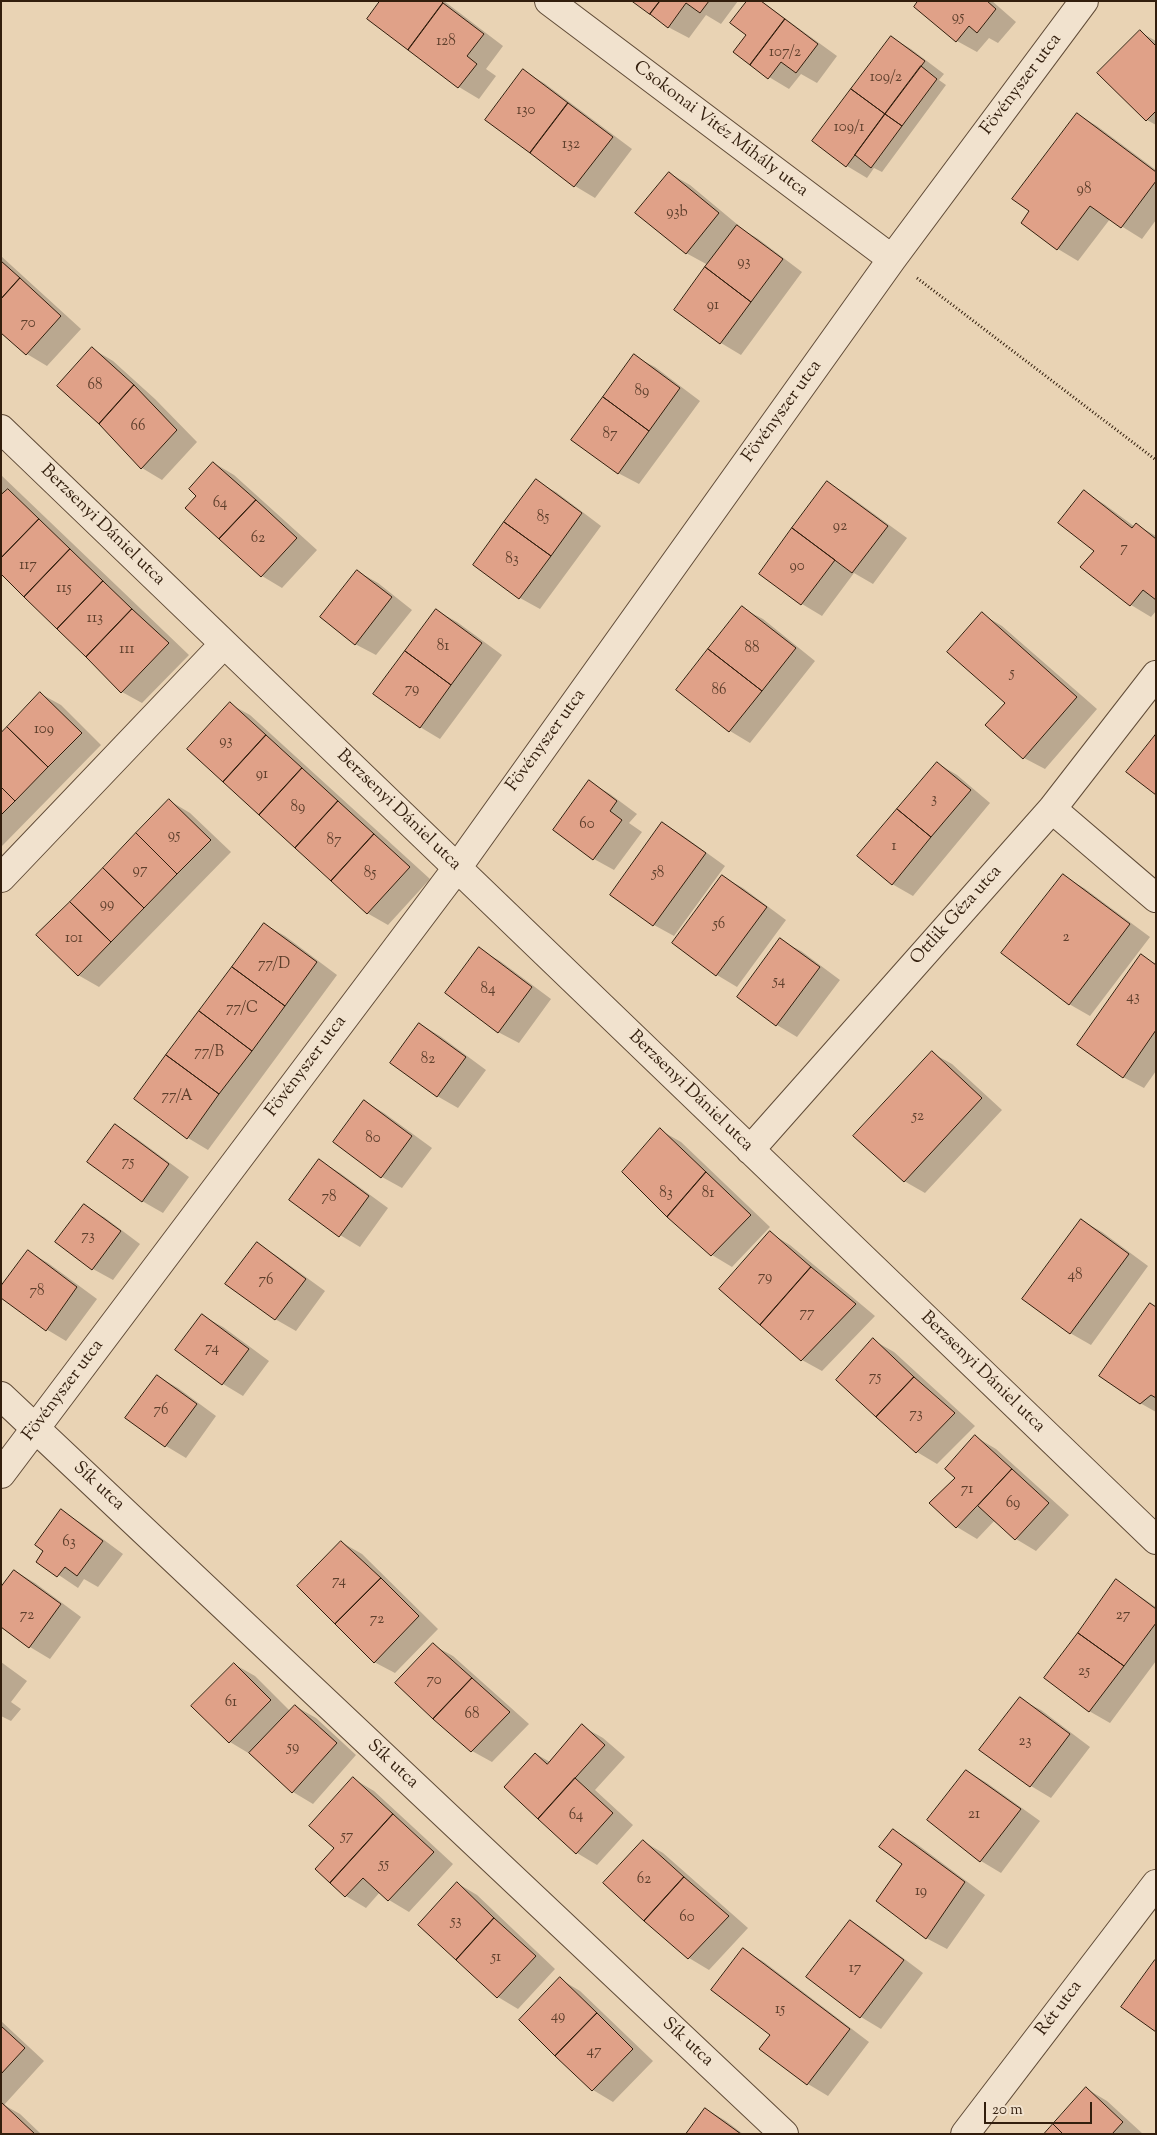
<!DOCTYPE html>
<html>
<head>
<meta charset="utf-8">
<style>
  body { margin:0 }
  #map { position:relative; width:1157px; height:2135px; overflow:hidden; background:#e9d3b4; font-family:"Sorts Mill Goudy",serif }
  canvas { display:block }
  .frame { position:absolute; inset:0; border:2px solid #321e0d; pointer-events:none }
  .scale { position:absolute; left:984px; top:2102px; width:108px; height:22px; box-sizing:border-box; border:2px solid #321e0d; border-top:0; padding-left:6px; font-size:15px; line-height:18px; white-space:nowrap; color:#321e0d; -webkit-text-stroke:4px #f1e2ce; paint-order:stroke }
</style>
</head>
<body>
<div id="map">
<canvas width="1157" height="2135"></canvas>
<div class="frame"></div>
<div class="scale">20 m</div>
</div>
<script>
const g = document.querySelector('canvas').getContext('2d');
g.lineJoin = 'round';
function fillPath(path, color) { g.fillStyle = color; g.fill(path, 'evenodd'); }
function strokePath(path, color, width, dash) { g.strokeStyle = color; g.lineWidth = width; g.lineCap = dash ? 'butt' : 'round'; g.setLineDash(dash || []); g.stroke(path); }
function drawText(font, color, halo, rows, align = 'center') {
  g.font = font + ' "Sorts Mill Goudy",serif'; g.lineWidth = 5; g.setLineDash([]); g.textBaseline = 'middle'; g.strokeStyle = halo; g.fillStyle = color; for (const [text, x, y, turn = 0] of rows) {
    g.save(); g.translate(x, y); g.rotate((+turn || 0) * Math.PI / 180); g.textAlign = isNaN(turn) ? turn : align; if (halo) g.strokeText(text, 0, 0); g.fillText(text, 0, 0); g.restore();
  }
}
fillPath(new Path2D(`
  M382 1H444L503 46 486 69 496 76 479 99 459 87 368 19Z
  M634 1H738L721 24 706 15 689 38 668 27Z
  M761 1 837 56 817 83 801 74 789 89 769 77 748 35Z
  M920 1H992L1016 22 998 43 989 38 977 52 957 41Z
  M1140 32 1156 41V125L1147 120Z
  M891 37 911 49 944 74 939 80 946 85 882 172 874 168 867 178 847 166Z
  M523 71 544 83 632 149 595 198 575 186 487 120Z
  M1077 114 1097 126 1156 170V220L1142 239 1110 219 1078 261 1058 249 1022 223 1031 211Z
  M669 173 690 185 738 225 737 227 757 238 802 272 741 355 721 343 676 310 708 265 686 253Z
  M1 256 81 329 47 366 27 354 1 331Z
  M93 349 113 361 155 399 197 442 162 480 142 468Z
  M634 356 655 367 700 401 639 484 618 473Z
  M214 463 234 475 317 550 282 588 262 576 187 508 197 496Z
  M1 475 189 655 142 703 122 692 1 573Z
  M536 481 556 492 601 526 540 609 520 598 475 564Z
  M828 483 848 495 907 538 873 584 854 573 822 616 802 604Z
  M1084 492 1104 504 1135 527 1137 525 1156 536V611L1151 617 1131 605 1082 567 1095 550Z
  M357 571 378 583 412 610 376 655 355 644Z
  M742 608 763 619 815 661 750 743 730 731 678 690Z
  M436 610 457 622 502 655 440 739 420 727Z
  M982 614 1002 626 1097 709 1045 769 1024 758Z
  M41 694 61 705 101 745 1 847V734Z
  M230 704 250 715 430 879 388 925 367 913Z
  M937 763 957 775 990 803 913 896 892 884Z
  M590 782 610 794 637 814 629 823 642 832 614 870 594 859Z
  M170 801 190 813 231 852 99 987 78 975Z
  M662 823 682 835 725 866 674 936 654 925 612 894Z
  M722 876 743 888 786 920 737 987 717 975 673 942Z
  M1063 876 1084 888 1150 937 1090 1016 1069 1004Z
  M264 924 285 936 337 975 208 1150 188 1138Z
  M780 940 801 951 840 980 797 1037 777 1025 739 996Z
  M479 949 500 961 551 999 519 1043 498 1032Z
  M1141 956 1156 964V1071L1144 1088 1123 1077Z
  M420 1024 440 1036 486 1070 458 1108 437 1096Z
  M932 1053 952 1064 1002 1110 925 1193 904 1181Z
  M364 1101 384 1113 432 1148 402 1188 382 1177 334 1142Z
  M116 1126 136 1138 189 1177 163 1213 142 1201Z
  M660 1130 681 1142 770 1227 732 1267 712 1255Z
  M320 1161 340 1173 388 1208 360 1247 340 1235Z
  M84 1206 104 1217 140 1244 113 1280 93 1269Z
  M1081 1220 1102 1232 1148 1266 1091 1345 1070 1333Z
  M770 1233 790 1245 875 1316 822 1371 802 1360Z
  M257 1244 277 1256 325 1291 296 1331 275 1319Z
  M28 1251 48 1263 97 1299 66 1341 46 1329Z
  M1156 1308V1412L1140 1403Z
  M203 1316 223 1327 269 1361 243 1396 223 1384Z
  M873 1340 894 1352 975 1426 937 1464 917 1452Z
  M157 1376 178 1388 216 1416 186 1458 166 1446 127 1417Z
  M976 1437 996 1449 1069 1515 1036 1551 1016 1539 995 1520 977 1539 957 1527 931 1503 957 1478Z
  M61 1511 81 1523 123 1554 98 1587 84 1579 78 1588 38 1561 45 1551Z
  M341 1542 362 1554 438 1629 395 1673 374 1662Z
  M15 1571 35 1583 81 1617 50 1659 30 1647Z
  M1117 1581 1156 1607V1661L1110 1723 1089 1711Z
  M433 1645 453 1656 529 1724 492 1762 472 1751Z
  M1 1662 27 1681 11 1702 21 1709 11 1721 1 1716Z
  M234 1664 255 1676 290 1711 295 1706 316 1718 356 1755 313 1804 293 1792 250 1754 230 1742Z
  M1020 1699 1041 1710 1090 1747 1051 1798 1031 1786 981 1750Z
  M582 1726 603 1738 625 1757 595 1790 633 1825 597 1865 577 1853 536 1754 550 1762Z
  M967 1771 987 1783 1040 1821 1001 1873 981 1861Z
  M354 1779 374 1791 453 1864 409 1912 389 1900 380 1892 366 1908 346 1896 316 1869 335 1848Z
  M894 1831 914 1842 985 1895 947 1949 926 1938Z
  M643 1841 663 1853 748 1928 709 1970 689 1958 605 1883Z
  M457 1883 477 1895 555 1969 518 2009 498 1997 420 1925Z
  M850 1921 870 1933 923 1973 881 2029 861 2017Z
  M744 1950 764 1962 869 2042 828 2096 808 2084 771 2035Z
  M560 1979 580 1991 653 2061 613 2102 593 2090Z
  M1 2021 44 2061 4 2105 20 2114 41 2134H1Z
  M1087 2089 1107 2101 1143 2134H1046Z
  M706 2109 726 2121 743 2134H688Z`), '#0003');
const building = new Path2D(`
  M380 1H441L443 3 408 50 367 19Z
  M632 1H660L650 14Z
  M660 1H709L700 13 686 3 668 28 650 14Z
  M747 1H761L785 19 750 65 733 52 746 35 730 23Z
  M918 1H987L996 9 977 33 969 26 956 42 914 7Z
  M443 3 484 34 467 56 477 64 458 88 408 50Z
  M785 19 818 44 796 73 781 62 768 79 750 65Z
  M1140 30 1156 46V111L1146 121 1097 73Z
  M891 36 925 61 885 114 851 89Z
  M921 66 937 79 902 126 885 114Z
  M523 69 568 103 530 153 485 120Z
  M851 89 885 114 846 167 812 141Z
  M568 103 613 137 574 187 530 153Z
  M1077 113 1156 172V181L1121 228 1090 206 1057 250 1021 223 1029 211 1012 199Z
  M885 114 902 126 871 168 855 155Z
  M669 172 719 213 686 254 635 213Z
  M737 225 783 259 751 302 705 267Z
  M1 261 20 278 1 299Z
  M705 267 751 302 720 344 674 310Z
  M20 278 61 316 26 355 1 333V299Z
  M92 347 134 385 99 424 57 386Z
  M634 354 680 388 649 431 603 397Z
  M134 385 177 430 141 469 99 424Z
  M603 397 649 431 618 474 571 440Z
  M213 462 256 500 219 539 185 508 196 496 189 489Z
  M536 479 582 513 551 556 504 522Z
  M827 481 888 526 852 573 792 528Z
  M8 489 39 519 1 558V495Z
  M1084 490 1132 528 1136 523 1156 539V600L1143 590 1130 606 1080 567 1094 551 1058 523Z
  M256 500 297 538 261 577 219 539Z
  M39 519 70 549 24 597 1 574V558Z
  M504 522 551 556 519 599 473 565Z
  M792 528 835 560 801 605 759 574Z
  M70 549 103 581 57 629 24 597Z
  M357 570 392 597 355 645 320 617Z
  M103 581 132 609 86 657 57 629Z
  M742 606 796 648 762 691 708 649Z
  M132 609 169 643 121 693 86 657Z
  M436 609 482 643 451 685 405 651Z
  M982 612 1077 697 1023 759 985 725 1005 703 947 652Z
  M708 649 762 691 729 732 676 690Z
  M405 651 451 685 420 728 373 694Z
  M40 692 82 733 48 767 7 727Z
  M230 702 266 735 223 782 187 749Z
  M7 727 48 767 15 801 1 787V733Z
  M1156 734V795L1126 772Z
  M266 735 302 768 259 815 223 782Z
  M937 762 971 790 931 837 897 809Z
  M302 768 338 801 295 848 259 815Z
  M589 780 617 801 610 811 622 820 593 860 553 830Z
  M1 787 15 801 1 815Z
  M169 799 211 840 177 874 136 833Z
  M338 801 374 834 331 881 295 848Z
  M897 809 931 837 892 885 857 856Z
  M662 822 706 853 653 926 610 895Z
  M136 833 177 874 144 908 103 868Z
  M374 834 410 867 367 914 331 881Z
  M103 868 144 908 111 942 70 902Z
  M1063 874 1130 924 1069 1005 1001 953Z
  M722 875 767 907 716 976 672 943Z
  M70 902 111 942 78 976 36 935Z
  M264 923 317 962 285 1006 232 967Z
  M780 938 820 967 776 1026 737 997Z
  M479 947 532 987 498 1033 445 993Z
  M1141 954 1156 965V1030L1123 1078 1077 1045Z
  M232 967 285 1006 252 1051 199 1011Z
  M199 1011 252 1051 219 1094 166 1055Z
  M419 1023 466 1057 437 1097 390 1063Z
  M932 1051 982 1098 904 1182 853 1136Z
  M166 1055 219 1094 187 1139 134 1099Z
  M364 1100 412 1136 381 1178 333 1142Z
  M115 1124 169 1164 142 1202 87 1162Z
  M660 1128 706 1172 667 1217 622 1172Z
  M319 1159 369 1196 339 1237 289 1200Z
  M706 1172 751 1215 711 1256 667 1217Z
  M84 1204 121 1231 92 1270 55 1242Z
  M1081 1219 1129 1254 1070 1334 1022 1299Z
  M770 1231 811 1267 760 1325 719 1289Z
  M257 1242 306 1279 275 1320 225 1284Z
  M28 1250 77 1287 46 1331 1 1298V1286Z
  M811 1267 856 1304 801 1361 760 1325Z
  M1150 1303 1156 1307V1398L1151 1395 1140 1404 1099 1376Z
  M202 1314 249 1349 222 1385 175 1350Z
  M873 1338 914 1377 876 1417 836 1380Z
  M157 1375 197 1404 165 1447 125 1418Z
  M914 1377 955 1413 916 1453 876 1417Z
  M975 1435 1012 1469 956 1528 929 1503 955 1478 945 1469Z
  M1012 1469 1049 1503 1015 1540 978 1506Z
  M61 1509 103 1541 77 1576 65 1567 57 1577 36 1562 43 1551 35 1545Z
  M341 1541 381 1578 335 1624 297 1586Z
  M14 1570 61 1604 29 1648 1 1627V1587Z
  M381 1578 419 1616 374 1663 335 1624Z
  M1116 1579 1156 1609V1623L1124 1666 1078 1633Z
  M1078 1633 1124 1666 1089 1712 1044 1678Z
  M433 1643 472 1678 433 1719 395 1683Z
  M234 1663 271 1700 229 1743 191 1706Z
  M472 1678 510 1712 471 1752 433 1719Z
  M1020 1697 1070 1734 1030 1787 979 1750Z
  M295 1705 337 1743 292 1793 249 1753Z
  M582 1724 605 1745 538 1819 504 1787 535 1753 547 1764Z
  M966 1770 1021 1809 980 1862 927 1820Z
  M353 1777 393 1814 330 1883 315 1869 334 1848 309 1826Z
  M575 1778 613 1813 576 1854 538 1819Z
  M393 1814 434 1852 388 1901 363 1878 345 1897 330 1883Z
  M893 1829 965 1882 926 1939 876 1901 902 1864 879 1847Z
  M643 1840 684 1877 644 1921 603 1883Z
  M684 1877 729 1916 688 1959 644 1921Z
  M457 1882 494 1918 456 1960 418 1925Z
  M494 1918 536 1956 497 1998 456 1960Z
  M850 1920 904 1960 860 2018 806 1977Z
  M743 1948 850 2029 807 2085 759 2049 770 2035 711 1990Z
  M1155 1960 1156 1961V2032L1121 2007Z
  M560 1977 597 2013 555 2056 519 2020Z
  M597 2013 633 2049 592 2091 555 2056Z
  M1 2026 25 2048 1 2074Z
  M1086 2087 1123 2122 1112 2134H1063L1053 2124Z
  M1 2102 35 2134H1Z
  M705 2108 741 2134H686Z
  M1053 2124 1063 2134H1044Z`);
fillPath(building, '#e0a188');
strokePath(building, '#321e0d', 1);
const minor = new Path2D(`
  M549 1 892 259
  M1 429 1156 1540
  M1052 809 1156 898
  M1 878 224 644
  M750 1150 1052 809 1156 675
  M1 1396 784 2134
  M1 1474 457 868 892 259 1084 1
  M965 2134 1156 1884`);
strokePath(minor, '#604b37', 30);
strokePath(new Path2D(`
  M917 278 1156 460`), '#321e0d', 3, [1, 2.5]);
strokePath(minor, '#f1e2ce', 28);
drawText('15px', '#5e3f2c', null, [
  ["95",958,18],
  ["128",446,42],
  ["107/2",785,53],
  ["109/2",886,78],
  ["130",526,111],
  ["109/1",849,128],
  ["132",571,145],
  ["98",1084,190],
  ["93b",677,213],
  ["93",744,263],
  ["91",713,306],
  ["70",28,324],
  ["68",95,386],
  ["89",642,392],
  ["66",138,427],
  ["87",610,435],
  ["64",220,504],
  ["85",543,518],
  ["92",840,527],
  ["62",258,539],
  ["7",1124,549],
  ["83",512,560],
  ["117",28,566],
  ["90",797,567],
  ["115",64,589],
  ["113",95,619],
  ["81",443,647],
  ["88",752,649],
  ["111",127,650],
  ["5",1012,674],
  ["79",412,690],
  ["86",719,691],
  ["109",44,730],
  ["93",226,742],
  ["91",262,775],
  ["3",934,800],
  ["89",298,808],
  ["60",587,825],
  ["95",174,836],
  ["87",334,841],
  ["1",894,847],
  ["97",140,871],
  ["85",370,874],
  ["58",658,874],
  ["99",107,905],
  ["56",719,925],
  ["2",1066,938],
  ["101",74,939],
  ["77/D",274,965],
  ["54",779,982],
  ["84",488,990],
  ["43",1133,998],
  ["77/C",242,1009],
  ["77/B",209,1053],
  ["82",428,1060],
  ["77/A",177,1097],
  ["52",918,1117],
  ["80",373,1139],
  ["75",128,1163],
  ["83",666,1194],
  ["81",708,1194],
  ["78",329,1198],
  ["73",88,1237],
  ["48",1075,1276],
  ["79",765,1278],
  ["76",266,1281],
  ["78",37,1292],
  ["77",807,1314],
  ["74",212,1349],
  ["75",875,1378],
  ["76",161,1411],
  ["73",916,1415],
  ["71",967,1490],
  ["69",1013,1504],
  ["63",69,1543],
  ["74",339,1582],
  ["72",27,1616],
  ["27",1123,1616],
  ["72",377,1620],
  ["25",1084,1672],
  ["70",434,1681],
  ["61",231,1703],
  ["68",472,1715],
  ["23",1025,1742],
  ["59",293,1748],
  ["21",974,1815],
  ["64",576,1816],
  ["57",347,1837],
  ["55",384,1865],
  ["62",644,1880],
  ["19",921,1892],
  ["60",687,1918],
  ["53",456,1922],
  ["51",496,1958],
  ["17",855,1969],
  ["15",780,2010],
  ["49",558,2017],
  ["47",594,2052]
]);
drawText('18px', '#321e0d', '#f1e2ce', [
  ["Fövényszer utca",1022,85,-53],
  ["Csokonai Vitéz Mihály utca",720,130,37],
  ["Fövényszer utca",783,412,-54],
  ["Berzsenyi Dániel utca",102,526,44],
  ["Fövényszer utca",547,741,-54],
  ["Berzsenyi Dániel utca",398,811,44],
  ["Ottlik Géza utca",957,916,-48],
  ["Fövényszer utca",307,1067,-53],
  ["Berzsenyi Dániel utca",690,1092,44],
  ["Berzsenyi Dániel utca",982,1373,44],
  ["Fövényszer utca",64,1391,-53],
  ["Sík utca",98,1487,43],
  ["Sík utca",392,1765,43],
  ["Rét utca",1060,2009,-53],
  ["Sík utca",687,2043,43]
]);
</script>
</body>
</html>
